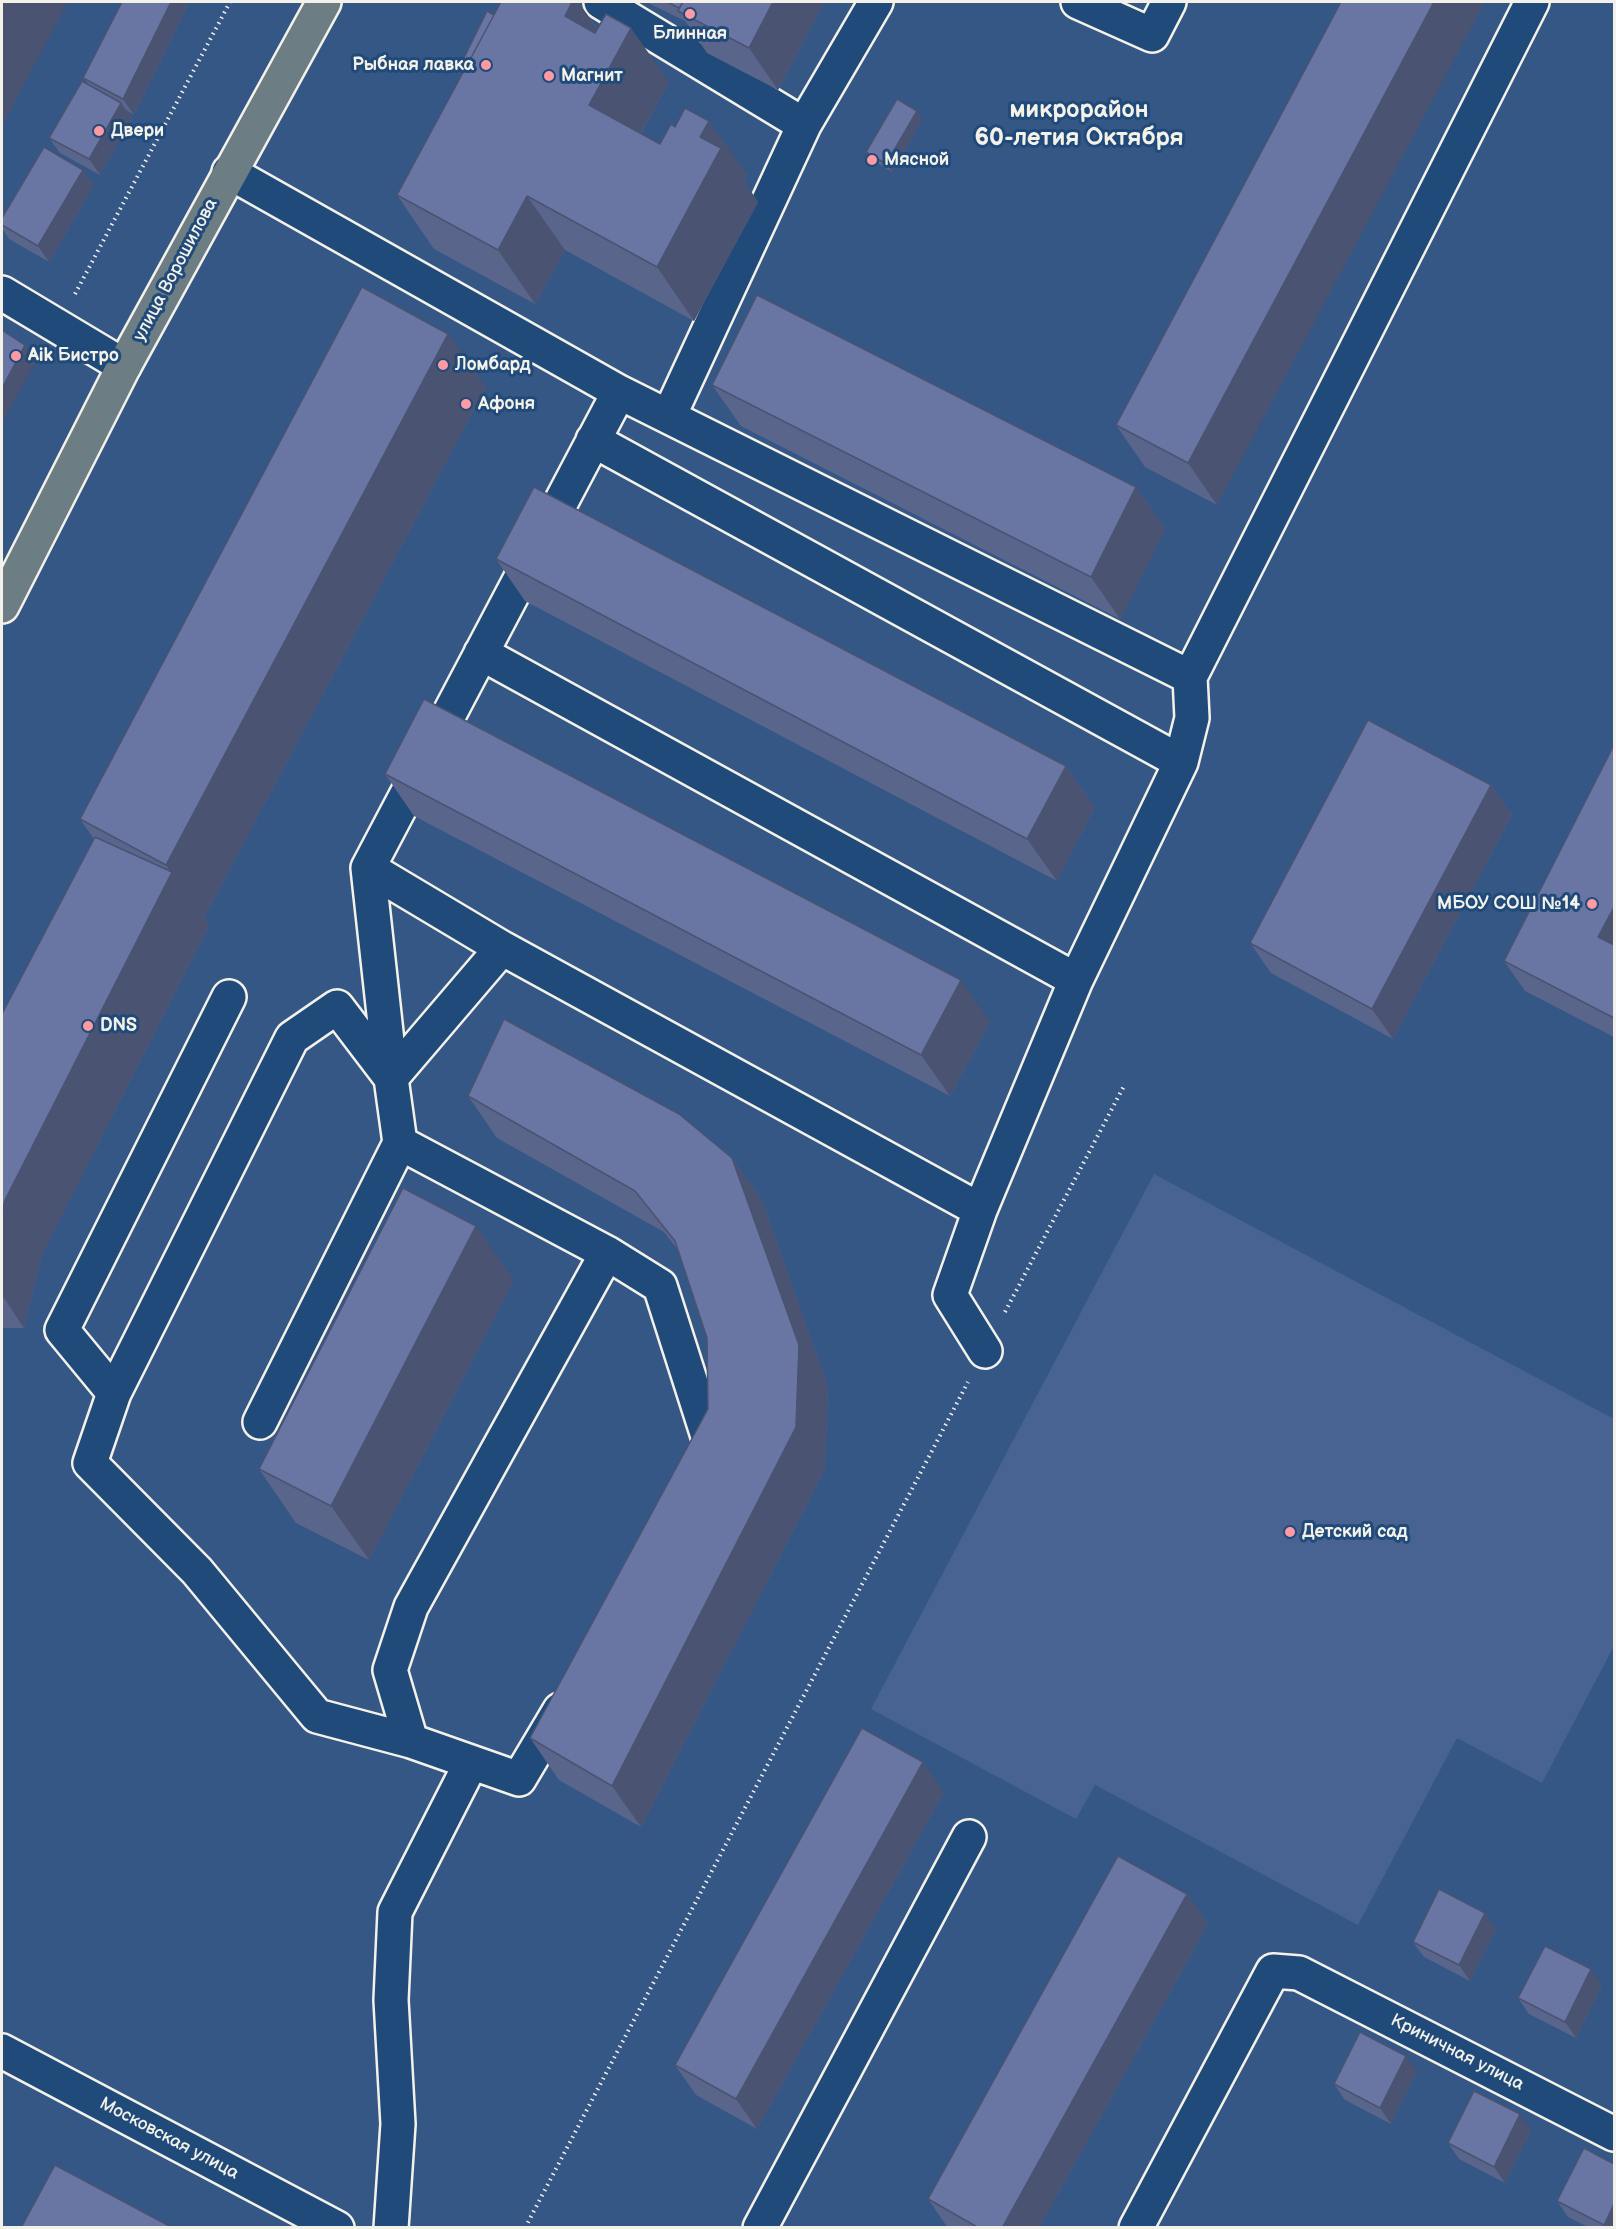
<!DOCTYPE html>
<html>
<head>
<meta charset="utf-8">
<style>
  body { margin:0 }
  #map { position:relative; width:1616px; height:2229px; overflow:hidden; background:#345786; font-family:"Balsamiq Sans",sans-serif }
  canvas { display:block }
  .frame { position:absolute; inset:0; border:3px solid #f4f1e8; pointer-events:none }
</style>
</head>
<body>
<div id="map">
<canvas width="1616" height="2229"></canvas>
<div class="frame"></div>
</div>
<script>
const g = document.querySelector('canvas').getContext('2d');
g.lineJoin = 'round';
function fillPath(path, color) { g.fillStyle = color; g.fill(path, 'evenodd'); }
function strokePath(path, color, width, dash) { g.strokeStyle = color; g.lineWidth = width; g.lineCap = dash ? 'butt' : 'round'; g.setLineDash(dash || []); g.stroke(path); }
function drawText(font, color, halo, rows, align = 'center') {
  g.font = font + ' "Balsamiq Sans",sans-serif'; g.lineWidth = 6; g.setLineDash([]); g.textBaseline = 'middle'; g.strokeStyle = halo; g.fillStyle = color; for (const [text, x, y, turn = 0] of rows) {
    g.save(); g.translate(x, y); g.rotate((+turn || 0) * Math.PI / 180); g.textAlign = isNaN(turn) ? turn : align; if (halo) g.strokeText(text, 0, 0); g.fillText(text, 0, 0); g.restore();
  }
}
fillPath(new Path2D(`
  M1154 1174 1614 1419V1646L1542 1783 1457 1738 1358 1925 1095 1785 1076 1819 871 1709Z`), '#486391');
const minor = new Path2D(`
  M601 2 804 125 876 2
  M1078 2 1152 35 1169 2
  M229 172 619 392 1190 677
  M2 293 124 366
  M619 392 368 868 502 948 980 1210
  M669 416 804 125
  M593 440 1181 762
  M481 653 1076 980
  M229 997 62 1330 114 1393 292 1038 337 1007 391 1078 368 868
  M400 1143 607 1253 660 1286 714 1455 711 1461
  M985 1351 950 1295 980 1210 1076 980 1181 762 1192 718 1190 677 1532 2
  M114 1393 90 1463 197 1571 317 1716 411 1741 390 1670 411 1607 607 1253
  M260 1422 400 1143 391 1078 502 948
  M411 1741 519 1779 560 1710
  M2 2051 337 2228
  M391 2228 398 2124 391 2000 395 1912 471 1763
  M760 2228 969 1837
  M1136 2228 1273 1971 1299 1973 1614 2134`);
const major = new Path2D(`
  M2 606 124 366 324 2`);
strokePath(minor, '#f4f1e8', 38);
strokePath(major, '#f4f1e8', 38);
strokePath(new Path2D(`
  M75 294 230 2
  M1005 1312 1125 1084
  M525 2228 968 1382`), '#f4f1e8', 4, [1.5, 4.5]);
strokePath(minor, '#1f4a7a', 33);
strokePath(major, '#6d7d84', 33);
fillPath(new Path2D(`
  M122 2H188L189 3 134 115 126 110 132 118 100 175 60 153 49 138 88 84 83 78Z
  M501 2H578L598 29 669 82 641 134 660 144 747 174 744 181 758 202 694 321 565 250 535 304 434 249 397 195 465 69 461 64 494 15Z
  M646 2H824L778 90 707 53 685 21Z
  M1341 2 1217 505 1145 467 1116 425Z
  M923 119 892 172 872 160 866 152Z
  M94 185 49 262 9 239 2 228V218Z
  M712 385 1136 487 1165 529 1120 619 741 426Z
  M486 387 204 918 209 926 42 1254 24 1328H2V1014L94 839 80 819Z
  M496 559 1066 766 1095 808 1057 881 525 601Z
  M1614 745V1037L1525 991 1504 961Z
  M385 774 990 1022 950 1096 414 816Z
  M1491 785 1512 815 1393 1039 1271 973 1250 943Z
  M468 1096 732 1158 762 1200 828 1387 825 1469 641 1827 559 1780 530 1738 708 1409 707 1338 678 1250 664 1232 497 1138Z
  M514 1280 369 1560 296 1523 259 1469Z
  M944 1792 757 2129 696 2095 675 2065Z
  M1187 1894 1208 1924 1039 2228H948L928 2199Z
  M1496 1929 1470 1981 1424 1957 1413 1942Z
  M1602 1985 1576 2038 1529 2014 1518 1998Z
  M1417 2071 1391 2124 1345 2100 1334 2084Z
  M1531 2130 1505 2183 1459 2159 1448 2143Z
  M1557 2201 1614 2228H1590L1568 2217Z`), '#5a658c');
fillPath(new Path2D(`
  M2 2H68L2 126Z
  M171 2H188L189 3 134 115 123 99Z
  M572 2H578L613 50 565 16Z
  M773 2H824L778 90 749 48Z
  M1434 2H1485L1217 505 1188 463Z
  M631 28 669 82 627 159 589 105Z
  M121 103 132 118 100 175 89 159Z
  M917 111 923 119 892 172 886 164Z
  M709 121 747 174 744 181 758 202 694 321 657 267 700 137Z
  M83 170 94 185 49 262 38 246Z
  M527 196 565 250 535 304 498 250Z
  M448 334 486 387 204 918 209 926 42 1254 24 1328 2 1295V1213L5 1200 171 873 166 865Z
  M25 345 36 361 2 424V388Z
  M1136 487 1165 529 1120 619 1091 577Z
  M1066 766 1095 808 1057 881 1027 839Z
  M1491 785 1512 815 1393 1039 1372 1009Z
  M1614 907V960L1598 937Z
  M961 980 990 1022 950 1096 921 1055Z
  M732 1158 762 1200 828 1387 825 1469 641 1827 612 1786 796 1427Z
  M476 1226 514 1280 369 1560 331 1506Z
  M923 1762 944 1792 757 2129 736 2099Z
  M1187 1894 1208 1924 1039 2228H1002Z
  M1485 1913 1496 1929 1470 1981 1459 1965Z
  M1591 1969 1602 1985 1576 2038 1565 2022Z
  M1406 2056 1417 2071 1391 2124 1380 2108Z
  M1520 2114 1531 2130 1505 2183 1494 2167Z
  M1614 2204V2228H1606L1604 2225Z`), '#4a5372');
const building = new Path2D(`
  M122 2H171L123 99 83 78Z
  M501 2H572L565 16 595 33 606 14 631 28 589 105 660 144 671 124 675 127 685 108 709 121 700 137 721 148 657 267 527 196 498 250 397 195Z
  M667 2H683L679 8Z
  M683 2H773L749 48 678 11Z
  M1341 2H1434L1188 463 1116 425Z
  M487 11 494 15 466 67 461 64Z
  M82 81 121 103 89 159 49 138Z
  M897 99 917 111 886 164 866 152Z
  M44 147 83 170 38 246 2 225V218Z
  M362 287 448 334 166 865 80 819Z
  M757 295 1136 487 1091 577 712 385Z
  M2 330 25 345 2 388Z
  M534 487 1066 766 1027 839 496 559Z
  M424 699 961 980 921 1055 385 774Z
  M1368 720 1491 785 1372 1009 1250 943Z
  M1614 745V907L1598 937 1614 945V1018L1504 961Z
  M95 837 172 872 5 1200 2 1213V1014Z
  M504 1019 679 1114 732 1158 799 1345 796 1427 612 1786 530 1738 708 1409 707 1338 675 1241 635 1191 468 1096Z
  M403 1188 476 1226 331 1506 259 1469Z
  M862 1728 923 1762 736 2099 675 2065Z
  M1118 1856 1187 1894 1002 2228H979L928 2199Z
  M1439 1889 1485 1913 1459 1965 1413 1942Z
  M1545 1946 1591 1969 1565 2022 1518 1998Z
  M1360 2032 1406 2056 1380 2108 1334 2084Z
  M1474 2091 1520 2114 1494 2167 1448 2143Z
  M1584 2148 1614 2164V2204L1604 2225 1557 2201Z
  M55 2165 173 2228H21Z`);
fillPath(building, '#6976a3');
strokePath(building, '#4a5372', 1.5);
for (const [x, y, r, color] of [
  [690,14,6,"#ff9aa2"],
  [486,65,6,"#ff9aa2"],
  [549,76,6,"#ff9aa2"],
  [99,131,6,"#ff9aa2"],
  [872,160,6,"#ff9aa2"],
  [16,356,6,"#ff9aa2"],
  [443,365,6,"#ff9aa2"],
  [466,404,6,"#ff9aa2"],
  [1592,904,6,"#ff9aa2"],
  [88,1026,6,"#ff9aa2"],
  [1290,1532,6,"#ff9aa2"]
]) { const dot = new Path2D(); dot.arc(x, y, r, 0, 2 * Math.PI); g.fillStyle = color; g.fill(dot); strokePath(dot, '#1f4a7a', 2); }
drawText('bold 18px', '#f4f1e8', '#1f4a7a', [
  ["Блинная",690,34,"center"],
  ["Рыбная лавка",474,65,"right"],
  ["Магнит",561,76],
  ["Двери",111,131],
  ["Мясной",884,160],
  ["Aik Бистро",28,356],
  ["Ломбард",455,365],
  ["Афоня",478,404],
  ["МБОУ СОШ №14",1580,904,"right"],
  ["DNS",100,1026],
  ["Детский сад",1302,1532]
], 'left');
drawText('18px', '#f4f1e8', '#1f4a7a', [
  ["улица Ворошилова",176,270,-62],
  ["Криничная улица",1457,2053,27],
  ["Московская улица",169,2139,28]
]);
drawText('bold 24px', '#f4f1e8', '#1f4a7a', [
  ["микрорайон",1079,111],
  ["60-летия Октября",1079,139]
]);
</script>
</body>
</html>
